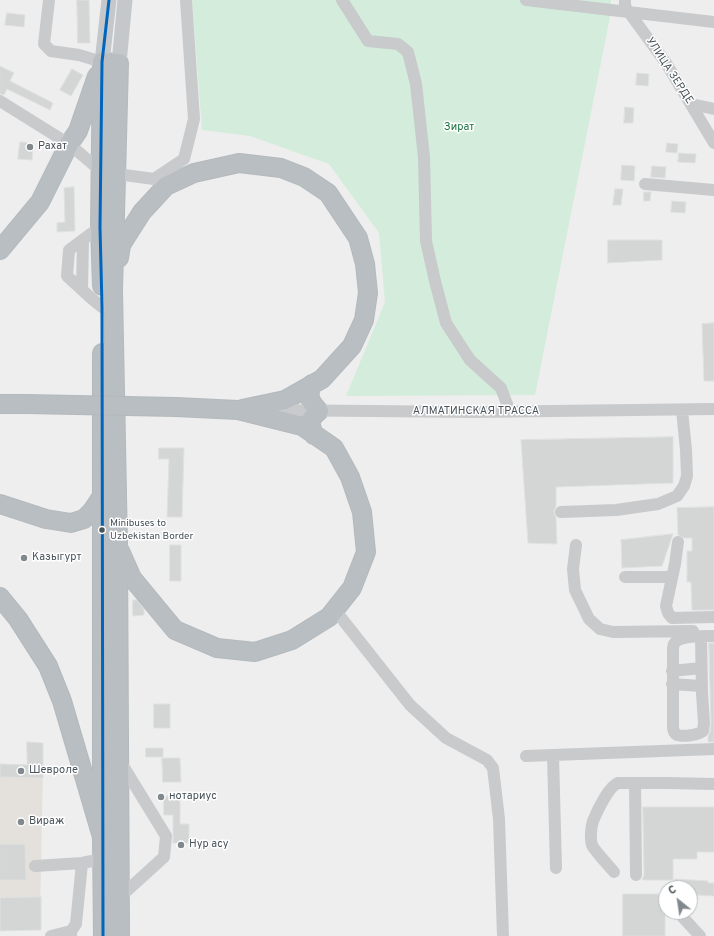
<!DOCTYPE html>
<html>
<head>
<meta charset="utf-8">
<style>
  body { margin:0 }
  #map { position:relative; width:714px; height:936px; overflow:hidden; background:#eee; font-family:Overpass,sans-serif }
  canvas { display:block }
  .north { position:absolute; left:658px; top:880px; width:40px; height:40px; box-sizing:border-box; background:#fff; border:1px solid #b5babd; border-radius:50%; rotate:330deg; font-size:11px; font-weight:700; line-height:16px; text-align:center; color:#475259 }
  .north::after { content:''; display:block; margin:auto; width:14px; height:18px; background:#81898d; clip-path:polygon(50% 0,100% 100%,50% 72%,0 100%) }
</style>
</head>
<body>
<div id="map">
<canvas width="714" height="936"></canvas>
<div class="north">С</div>
</div>
<script>
const g = document.querySelector('canvas').getContext('2d');
g.lineJoin = 'round';
function fillPath(path, color) { g.fillStyle = color; g.fill(path, 'evenodd'); }
function strokePath(path, color, width, dash) { g.strokeStyle = color; g.lineWidth = width; g.lineCap = dash ? 'butt' : 'round'; g.setLineDash(dash || []); g.stroke(path); }
function drawText(font, color, halo, rows, align = 'center') {
  g.font = font + ' Overpass,sans-serif'; g.lineWidth = 3; g.setLineDash([]); g.textBaseline = 'middle'; g.strokeStyle = halo; g.fillStyle = color; for (const [text, x, y, turn = 0] of rows) {
    g.save(); g.translate(x, y); g.rotate((+turn || 0) * Math.PI / 180); g.textAlign = isNaN(turn) ? turn : align; if (halo) g.strokeText(text, 0, 0); g.fillText(text, 0, 0); g.restore();
  }
}
fillPath(new Path2D(`
  M0 764 43 765 40 917 0 918Z`), '#e4e1dc');
fillPath(new Path2D(`
  M192 0H611V12L535 395 346 396 385 302 379 233 329 164 250 136 202 130Z`), '#d4ecdb');
const building = new Path2D(`
  M77 0H89L90 43H78Z
  M7 13 25 15 24 27 5 25Z
  M0 66 14 73 10 81 53 103 50 110 7 89 4 95 0 94Z
  M72 69 83 75 71 96 60 90Z
  M637 73 649 74 648 86 636 85Z
  M625 107 634 108 633 123H624Z
  M20 142 33 143 32 160 18 159Z
  M667 143 678 144 677 153 666 152Z
  M679 153 696 154 695 163 678 162Z
  M622 165 635 166 634 181 621 180Z
  M652 166 666 167 665 178 651 177Z
  M74 187 75 231 57 232V223L65 222 64 188Z
  M615 189H623L621 205H613Z
  M644 192H651L650 201H644Z
  M672 201 686 202 685 213 671 212Z
  M608 240H662V260L608 263Z
  M714 323V381H704L702 324Z
  M673 437V483L556 487V506L554 512 556 518 557 544 528 543 521 440Z
  M159 448H184L182 517H167L169 459H159Z
  M714 507V610H692L691 582H687V551H692V538H684L678 535 677 508Z
  M673 534 662 566 622 568 621 540Z
  M170 545H181V581H170Z
  M133 600H137L144 609V615L133 616Z
  M709 643H714V742H708V737L710 732 711 723Z
  M154 704H170V728H154Z
  M27 742 43 743V778L0 777V764L27 765Z
  M146 748H163V757H146Z
  M162 758H180L181 782H163Z
  M164 796H180V824H189V843H173V815H164Z
  M643 807H714V852H697V859H673V880H642L644 875Z
  M0 844H25L26 880H0Z
  M675 879 708 881V883H714V896L695 895 696 892H690V888H674Z
  M623 894H665V936H623Z
  M41 897V930L0 931V898Z`);
fillPath(building, '#d4d6d6');
strokePath(building, '#dfe0e1', 1);
const highway = new Path2D(`
  M102 62 119 63 113 290 118 546 120 936
  M0 250 40 202 69 144 78 131 97 76
  M119 258 121 245 142 212 166 186 194 173 239 163 281 168 304 177 328 193 358 238 365 264 368 293 364 320 352 346 322 379 285 400 242 409
  M102 286 100 227 102 62
  M102 353V837
  M312 384C307 396 310 402 319 411 308 420 310 423 314 435
  M0 404H26
  M0 504 46 519 71 523 84 519 92 511 102 496
  M120 551 132 578 175 630 217 648 255 652 292 640 329 617 352 588 366 552 362 512 350 477 334 448 302 426 238 410 176 407
  M0 597 18 619 48 666 62 701 102 837 103 936`);
strokePath(highway, '#b3b9bc', 20);
strokePath(new Path2D(`
  M49 0 44 44 51 51 79 55 102 62
  M342 0 368 41 398 44 408 52 416 84 424 157 426 241 435 281 446 323 470 360 501 388 510 412
  M526 0 714 22
  M625 0V6L628 11 666 63 714 143
  M0 101 69 144 102 172 154 179 184 159 194 119 186 0
  M691 104 714 109
  M645 184 714 190
  M100 227 69 250 67 276 91 298 102 307
  M82 290 83 240
  M264 410 474 412 714 409
  M561 512 616 510 658 504 677 496 684 486 687 476 686 450 682 410
  M678 542 675 564 666 606 668 613 672 618 714 617
  M576 545 573 569 575 590 589 619 600 629 613 632 693 631
  M625 577H672
  M335 610 410 705 446 738 487 760 493 768 499 819 503 936
  M701 637 702 693 704 723 703 731C698 735 684 737 677 735 674 733 673 730 673 727V651C673 649 673 646 674 644 679 635 705 636 714 636
  M672 671 701 668
  M672 684 701 686
  M553 755 556 868
  M526 756 714 749
  M635 783 636 875
  M35 866 82 863 102 859
  M614 872C609 866 594 850 592 845 590 839 591 827 593 821 597 811 609 786 618 783H668L714 784
  M120 897 164 857 166 836 120 761
  M678 912 700 936
  M51 936 71 931
  M71 936V931L76 924 82 863`), '#c8cacc', 12);
strokePath(new Path2D(`
  M102 62 109 0
  M119 63 125 0`), '#c4c8ca', 15);
strokePath(highway, '#b9bec2', 18);
const highwayBridge = new Path2D(`
  M26 404 176 407`);
strokePath(highwayBridge, '#b3b9bc', 20, []);
strokePath(highwayBridge, '#b9bec2', 18);
strokePath(new Path2D(`
  M103 936 102 307 100 227 102 62 109 0`), '#0065bd', 3);
for (const [x, y, r, color] of [
  [30,147,4,"#81898d"],
  [102,530,3.5,"#475259"],
  [24,558,4,"#81898d"],
  [21,771,4,"#81898d"],
  [161,797,4,"#81898d"],
  [21,822,4,"#81898d"],
  [181,845,4,"#81898d"]
]) { const dot = new Path2D(); dot.arc(x, y, r, 0, 2 * Math.PI); g.fillStyle = color; g.fill(dot); strokePath(dot, '#fff', 1.5); }
drawText('10px', '#475259', '#fff', [
  ["Minibuses to",110,524],
  ["Uzbekistan Border",110,537]
], 'left');
drawText('11px', '#475259', '#fff', [
  ["УЛИЦА ЗЕРДЕ",669,71,57],
  ["АЛМАТИНСКАЯ ТРАССА",476,412]
]);
drawText('11px', '#1d7442', '#fff', [
  ["Зират",459,128]
]);
drawText('11px', '#475259', '#fff', [
  ["Рахат",38,147],
  ["Казыгурт",32,558],
  ["Шевроле",29,771],
  ["нотариус",169,797],
  ["Вираж",29,822],
  ["Нур асу",189,845]
], 'left');
</script>
</body>
</html>
